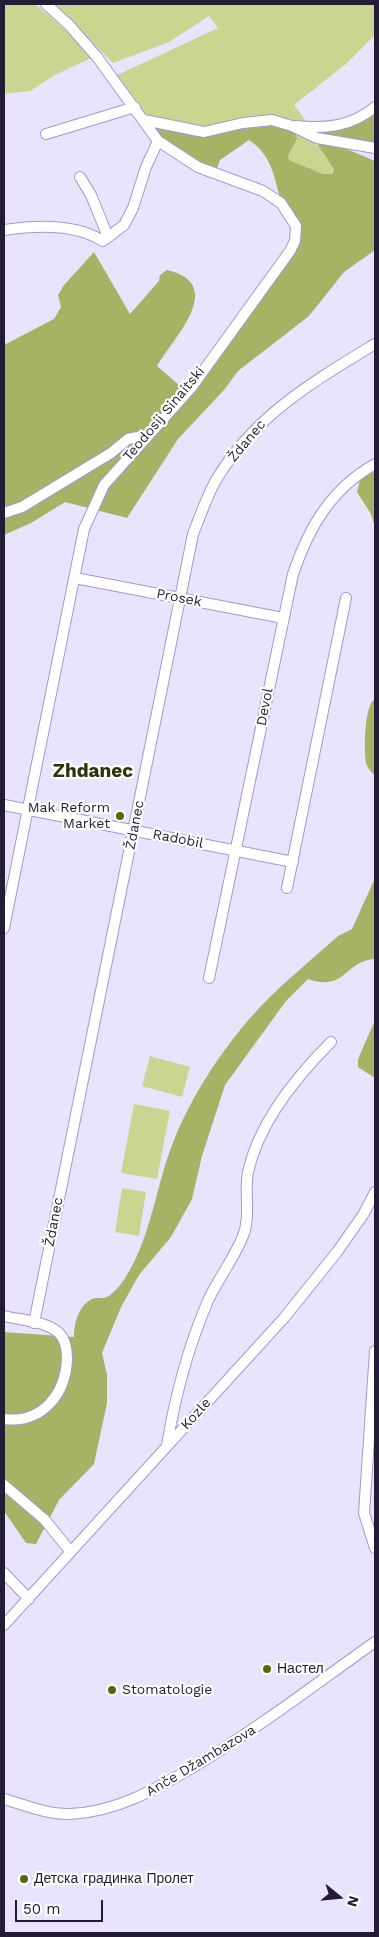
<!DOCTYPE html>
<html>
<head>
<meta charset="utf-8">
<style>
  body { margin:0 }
  #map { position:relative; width:379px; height:1937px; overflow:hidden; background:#e9e3fe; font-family:"Work Sans",sans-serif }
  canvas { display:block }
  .frame { position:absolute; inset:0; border:5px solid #231c34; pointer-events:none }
  .north { position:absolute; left:314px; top:1872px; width:50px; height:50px; -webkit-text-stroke:4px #fff; paint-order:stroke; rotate:107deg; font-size:14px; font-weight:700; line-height:20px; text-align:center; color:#231c34 }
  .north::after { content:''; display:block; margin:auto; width:18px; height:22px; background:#231c34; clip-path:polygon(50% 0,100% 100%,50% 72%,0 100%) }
  .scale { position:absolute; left:15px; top:1900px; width:88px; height:22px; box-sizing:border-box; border:2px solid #231c34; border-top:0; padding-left:6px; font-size:15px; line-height:18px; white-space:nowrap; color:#231c34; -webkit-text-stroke:4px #fff; paint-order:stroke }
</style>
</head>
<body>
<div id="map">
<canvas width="379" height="1937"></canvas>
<div class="frame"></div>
<div class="north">N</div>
<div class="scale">50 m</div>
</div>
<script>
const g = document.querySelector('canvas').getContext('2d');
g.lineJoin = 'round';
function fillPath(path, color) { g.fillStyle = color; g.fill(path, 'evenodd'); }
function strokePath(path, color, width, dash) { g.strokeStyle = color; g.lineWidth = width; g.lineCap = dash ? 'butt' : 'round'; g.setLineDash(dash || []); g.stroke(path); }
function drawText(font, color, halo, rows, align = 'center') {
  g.font = font + ' "Work Sans",sans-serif'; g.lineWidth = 4.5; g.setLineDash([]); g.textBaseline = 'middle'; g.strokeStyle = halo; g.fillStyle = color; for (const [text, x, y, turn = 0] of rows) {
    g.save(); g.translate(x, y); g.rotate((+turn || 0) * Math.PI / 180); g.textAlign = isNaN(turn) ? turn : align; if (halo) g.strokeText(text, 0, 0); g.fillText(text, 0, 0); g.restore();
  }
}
fillPath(new Path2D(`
  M4 4H35L70 34 91 58 55 75 30 91 4 94Z
  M54 4H375V35L346 64 294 105 319 138V147L334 169 331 174H323L289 160 288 156 297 139 204 132 144 120 113 77 218 28 209 16 169 42 113 63Z
  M150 1056 190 1067 182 1097 142 1086Z
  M134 1104 170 1111 157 1179 121 1173Z
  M122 1188 146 1192 139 1236 115 1232Z`), '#cad690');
fillPath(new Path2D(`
  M375 107V148L337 143 344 148 375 161V250L344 272 309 316 238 371 224 390 178 439 127 518 65 502 31 523 4 535V345L54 319 61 307 58 295 64 285 94 252 130 314 159 281 160 275 167 270C228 284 173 339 157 366L187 392 297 234C292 223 284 212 281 201 274 177 272 155 249 140L220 160 216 171 180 157 144 120 196 132 243 123 330 127ZM295 132 319 138V147L334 169 332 174H323L289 160 288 156 297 139Z
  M375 471V527L371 514 357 492 360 480Z
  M375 699V776C372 772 367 768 366 763 364 751 364 704 375 699Z
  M375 878V959C344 961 346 992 308 979L286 1001 225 1085 202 1156 192 1199 171 1237 139 1275 121 1307 102 1353 107 1375V1403L94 1464 59 1500 36 1544 26 1543 4 1511V1332L74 1337C74 1324 78 1306 92 1299 96 1297 102 1299 107 1297 114 1294 123 1282 127 1275 152 1234 156 1184 174 1140 194 1090 230 1037 268 999 290 977 315 957 338 936L352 929Z
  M375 1020V1078L358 1067V1059Z`), '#a6b264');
const minor = new Path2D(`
  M144 120 204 132 243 123 272 120 292 126 317 138 375 148
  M295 126C325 129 351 127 375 107
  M46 134 135 107
  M80 177 91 195 108 237
  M4 230C36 225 75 223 103 241L124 225 133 208 146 167 158 141
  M4 513 22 507 111 453 128 439 148 435
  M75 578 283 618
  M4 805 293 862
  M287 888 346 598
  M4 928 84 529 104 485 191 388 290 251 295 241 296 226 281 203 263 191 198 167 158 141 97 57 69 25 46 4
  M209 978 293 574C309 527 331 489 375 464
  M4 1316C20 1320 46 1321 59 1333 66 1340 67 1349 67 1358 66 1394 42 1424 4 1419
  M34 1323 193 534C200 517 206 498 215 482 252 417 314 381 375 344
  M375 1351 364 1513 375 1548
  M167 1445C175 1397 188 1348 207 1303 217 1280 234 1259 243 1236 251 1216 244 1193 248 1172 259 1122 296 1077 331 1042
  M4 1485 45 1520 70 1551
  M4 1573 29 1599
  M4 1625 284 1318 337 1252 363 1215 375 1192
  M4 1799C25 1805 48 1815 70 1814 119 1812 159 1787 200 1763 261 1726 317 1683 375 1642`);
strokePath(minor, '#a796d6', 12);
strokePath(minor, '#fff', 10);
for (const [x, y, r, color] of [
  [120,816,5,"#5c6507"],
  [267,1669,5,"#5c6507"],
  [112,1690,5,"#5c6507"],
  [24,1879,5,"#5c6507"]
]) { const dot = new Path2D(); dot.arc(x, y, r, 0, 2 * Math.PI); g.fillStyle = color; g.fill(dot); strokePath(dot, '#fff', 2); }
drawText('14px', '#231c34', '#fff', [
  ["Teodosij Sinaitski",164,414,-50],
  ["Ždanec",247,441,-50],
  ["Prosek",179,598,11],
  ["Devol",265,707,-79],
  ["Ždanec",135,825,-79],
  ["Radobil",178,839,11],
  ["Ždanec",54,1222,-79],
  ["Kozle",196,1414,-48],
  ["Anče Džambazova",201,1761,-31]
]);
drawText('14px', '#231c34', '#fff', [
  ["Mak Reform",110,808,"right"],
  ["Market",110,824,"right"],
  ["Настел",277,1669],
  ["Stomatologie",122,1690],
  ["Детска градинка Пролет",34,1879]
], 'left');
drawText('bold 19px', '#2e330a', '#fff', [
  ["Zhdanec",93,771]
]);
</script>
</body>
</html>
